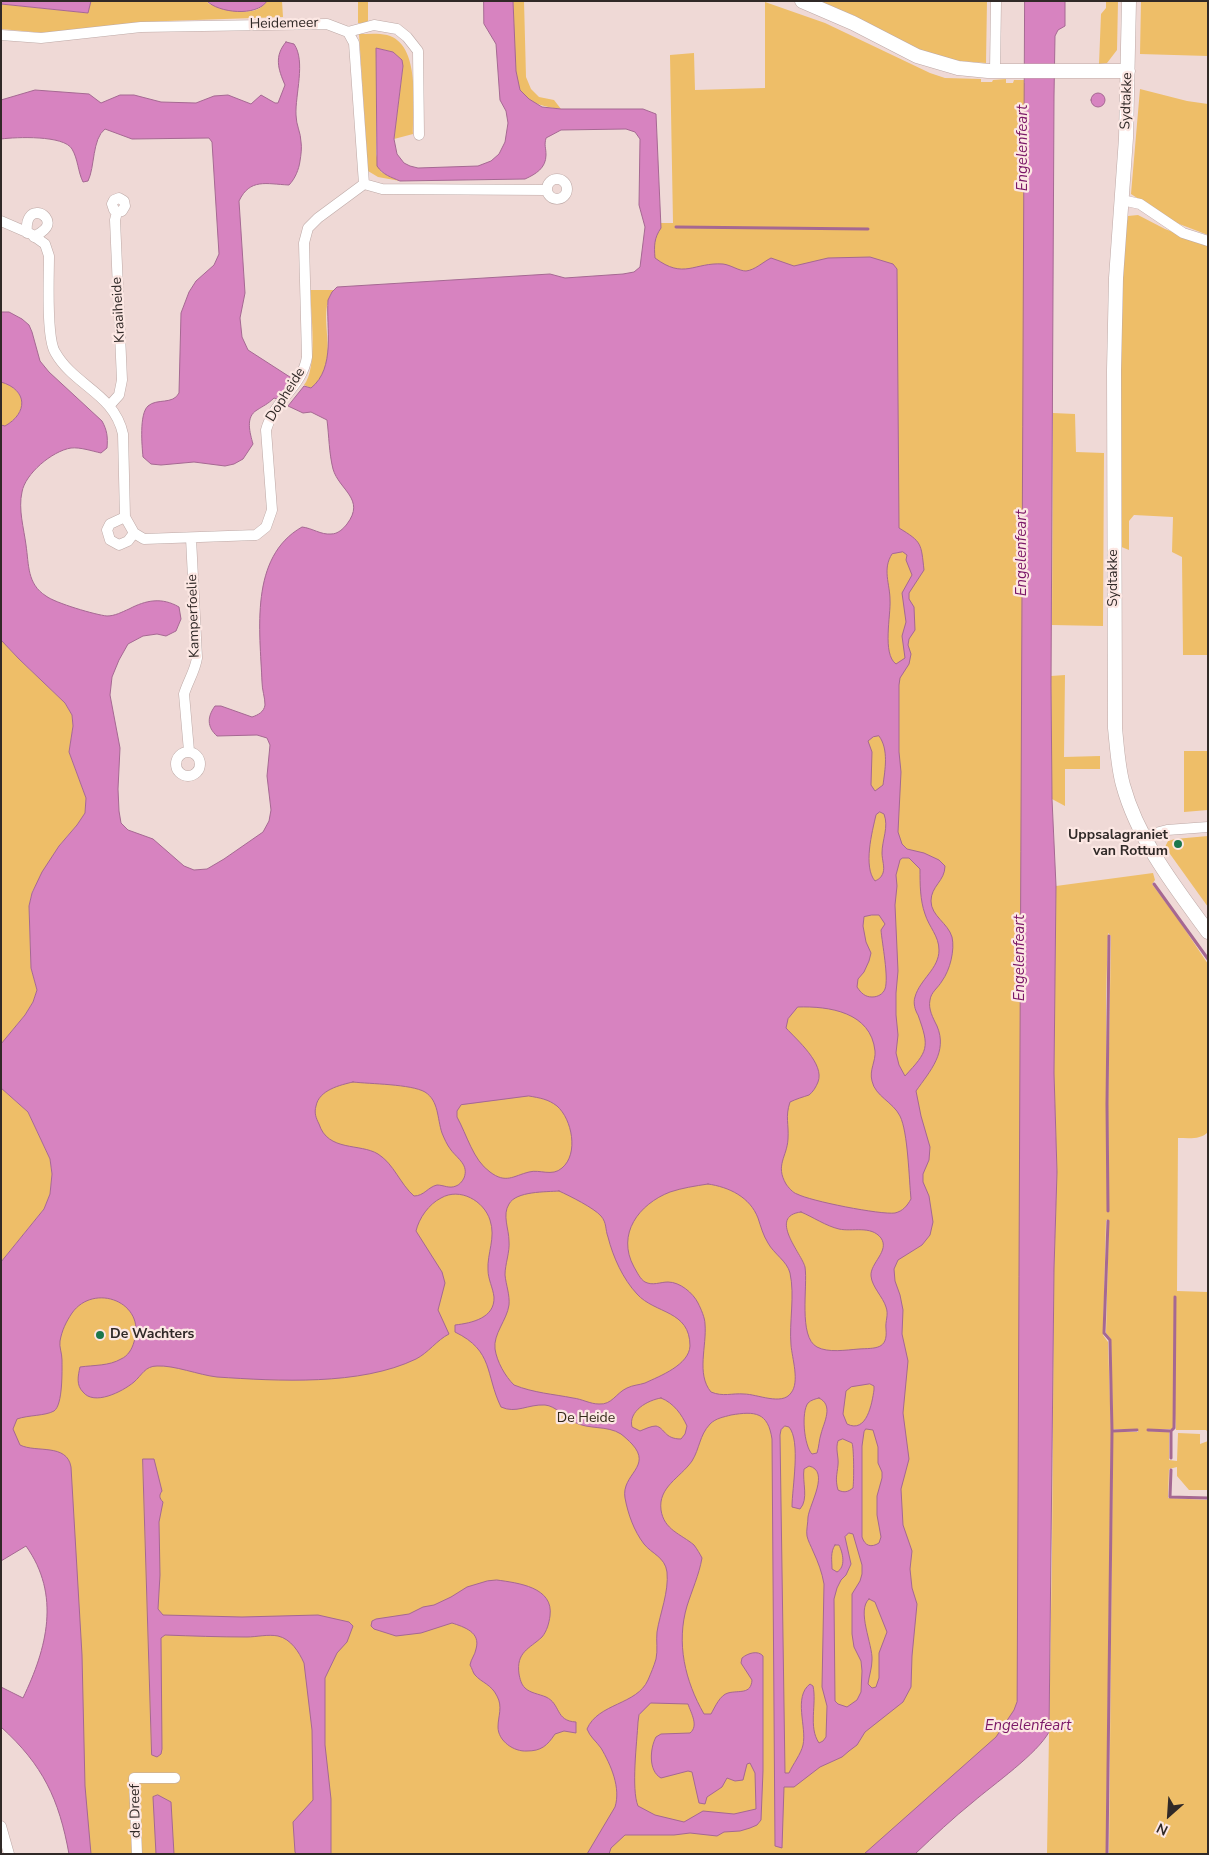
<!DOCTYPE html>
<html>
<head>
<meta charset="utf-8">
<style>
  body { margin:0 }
  #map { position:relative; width:1209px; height:1855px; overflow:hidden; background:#efd9d6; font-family:"Nunito Sans",sans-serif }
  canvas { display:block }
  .frame { position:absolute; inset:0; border:2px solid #302927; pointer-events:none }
  .north { position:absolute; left:1144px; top:1790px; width:50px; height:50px; -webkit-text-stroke:4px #fce7e3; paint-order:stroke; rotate:206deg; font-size:14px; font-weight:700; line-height:20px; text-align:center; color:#302927 }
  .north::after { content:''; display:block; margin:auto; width:18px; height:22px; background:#302927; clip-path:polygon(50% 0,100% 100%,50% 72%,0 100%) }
</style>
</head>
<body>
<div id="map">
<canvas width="1209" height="1855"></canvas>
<div class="frame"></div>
<div class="north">N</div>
</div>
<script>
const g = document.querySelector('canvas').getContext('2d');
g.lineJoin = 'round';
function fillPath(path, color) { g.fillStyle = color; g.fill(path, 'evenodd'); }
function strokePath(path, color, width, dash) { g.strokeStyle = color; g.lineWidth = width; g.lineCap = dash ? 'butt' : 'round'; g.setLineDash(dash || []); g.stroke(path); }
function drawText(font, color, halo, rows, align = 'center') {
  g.font = font + ' "Nunito Sans",sans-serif'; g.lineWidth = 4.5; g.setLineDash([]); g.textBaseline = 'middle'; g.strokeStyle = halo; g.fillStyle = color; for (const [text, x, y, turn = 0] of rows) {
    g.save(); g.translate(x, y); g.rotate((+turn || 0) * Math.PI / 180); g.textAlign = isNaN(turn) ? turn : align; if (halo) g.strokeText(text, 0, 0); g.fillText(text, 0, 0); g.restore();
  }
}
fillPath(new Path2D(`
  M91 1H207L209 4C226 8 255 20 267 1H282L283 17 166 21 44 33 1 29V4L88 13Z
  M358 1H368V23H358Z
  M513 1H524L526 77 531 89 539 97 554 100 561 109C546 107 528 104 520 90 513 78 514 18 513 1Z
  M815 1H987L986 63 947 60 931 55 897 41 853 15Z
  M1106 1H1118L1117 50 1107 63 1099 64 1101 14 1106 8Z
  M1141 1H1208V56L1140 54Z
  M765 2 825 23 930 73 945 78 981 79V82H992L993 80 1006 79V83H1013L1014 80H1024V83H1026L1019 1704 998 1740 868 1854H73L50 1529 5 1454 18 1343 649 276 654 223H673L670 55 694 53 695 90 765 88Z
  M359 34C368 34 378 33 387 35 421 44 413 106 413 134L394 139 403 66 402 60 393 52 376 48V154L381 172 400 181 378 177 368 171Z
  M1140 89 1187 101 1208 104V235L1174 222 1131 194Z
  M1138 215 1165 229 1208 245V655H1183L1182 557 1172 552 1173 517 1134 515 1129 521V550L1119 546V430L1124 238 1128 216Z
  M310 290H334C313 315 345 361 311 388L304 385C318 368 311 313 310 290Z
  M1 382C28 390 28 413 5 426L1 425Z
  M1053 413 1075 414 1076 452 1104 453 1103 626 1052 625Z
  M1 640 19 659 65 703 72 715 73 726 69 752 86 798 85 813 77 825 59 846 32 892 29 906 31 968 37 990 33 1002 25 1015 1 1044Z
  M1065 675 1064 757 1100 756V769H1065V806L1052 799 1051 676Z
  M1184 751H1208V810L1184 812Z
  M1208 836V907L1165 847 1168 841 1175 839Z
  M1153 873 1155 880 1152 884 1180 922 1208 964V1132C1201 1140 1188 1138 1178 1138L1177 1291 1208 1292V1432L1206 1430H1176L1175 1414 1173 1429H1148L1147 1431 1169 1432V1460L1177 1461 1178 1433 1200 1434V1444L1208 1441V1490H1189L1177 1476V1467L1169 1469 1168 1498 1208 1500V1854H1109L1113 1432H1138V1429H1113L1111 1339 1106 1333 1109 1221 1106 1220 1103 1335 1108 1342 1111 1430 1106 1854H1047L1052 1554 1054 1269 1057 1172 1054 1073 1056 886ZM1108 933 1111 936 1108 1105 1109 1212H1107L1106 996Z
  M1 1088 28 1112 50 1159 52 1174 50 1194 44 1209 1 1262Z`), '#eebe68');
const water = new Path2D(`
  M1 1H91L88 13 1 4Z
  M207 1H267C257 17 218 13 207 1Z
  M484 1H513L516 71 520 90 529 99 542 107 561 109H643L656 114 661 228C654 238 654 246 655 258 684 280 694 262 723 264 731 265 739 271 746 271 755 270 763 262 771 258L794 266 828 258 870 257 893 264 897 269 899 528C922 542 921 543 924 570L909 593V599L914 607 915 630 909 639 908 645 911 654 909 664 900 678 899 685V752L901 772 898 832 902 844 907 849 924 853 939 860 945 866C945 881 931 886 931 901 931 916 948 923 952 937 955 950 950 970 942 981 938 988 931 992 930 1000 928 1009 933 1018 937 1026 948 1052 930 1071 916 1091L921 1116 930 1147 929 1160 923 1174V1182L929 1196 933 1222 930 1235 922 1245 898 1260 894 1269 895 1281 900 1295 903 1310 902 1334 908 1361 903 1413 909 1459 901 1489 903 1525 912 1551 910 1569 912 1588 917 1604 912 1656 911 1687 903 1702 865 1732 857 1745 849 1751 842 1757 820 1767 794 1787H784L782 1848 775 1846 772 1439C768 1412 755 1411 731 1415 724 1417 716 1418 710 1424 699 1436 700 1448 692 1461 680 1478 658 1487 661 1510 664 1530 681 1534 694 1545 697 1549 700 1554 702 1558 699 1575 692 1590 687 1606 676 1643 685 1681 704 1714H711C715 1707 720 1695 728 1693 739 1690 751 1695 752 1680L741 1663 742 1658C748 1653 758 1650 763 1656V1771L761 1820 757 1825 750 1828 740 1831 724 1832 717 1836 690 1833 674 1835H625L611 1848 609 1854H587L615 1807C621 1788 611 1765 601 1748 596 1741 590 1737 587 1729 598 1703 637 1705 648 1680 651 1673 654 1666 656 1659 658 1650 656 1641 657 1632 660 1613 669 1592 667 1572 665 1557 652 1554 644 1544 634 1531 628 1514 625 1498 621 1474 653 1467 632 1444 629 1441 625 1437 621 1434 607 1425 589 1430 574 1422 564 1417 556 1406 545 1405 528 1404 516 1414 501 1407 485 1374 494 1351 455 1332V1325C472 1323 495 1318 494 1297 493 1288 488 1279 488 1270 487 1253 496 1238 490 1220 484 1201 460 1187 441 1198 429 1204 419 1218 416 1231L442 1272 445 1283 438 1310 449 1334C437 1340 428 1353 416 1359 360 1386 278 1381 217 1377 199 1375 174 1365 157 1366 145 1366 142 1375 134 1382 122 1392 94 1406 83 1392 76 1385 78 1376 80 1367 94 1365 109 1366 121 1359 128 1356 132 1349 134 1342 147 1302 94 1282 72 1313 66 1322 62 1330 60 1341 59 1347 62 1353 62 1360 62 1370 63 1405 54 1411 45 1416 28 1415 17 1419L13 1429 20 1445C36 1453 67 1443 71 1467L82 1655 85 1786 91 1854H69C59 1799 43 1765 1 1727V1687L23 1698C47 1648 61 1595 26 1546L1 1561V1262L44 1209 50 1194 52 1174 50 1159 28 1112 1 1088V1044L25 1015 33 1002 37 990 31 968 29 906 32 893 42 872 59 846 77 825 85 813 86 798 69 752 73 726 72 715 65 703 19 659 1 640V425L5 426C28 413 28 390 1 382V312H9L22 319 29 325 32 332 40 361 49 372 102 421C107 430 108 437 107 448L101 453C92 451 80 447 71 448 52 451 25 474 22 492 18 509 24 529 26 545 29 565 27 584 46 596 55 603 96 615 107 616 115 616 122 612 129 609 146 600 162 597 179 607L181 619 176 631 166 636 157 634 143 636 128 644 119 660 112 677 110 695 120 748 118 789 119 811 121 823 128 830 153 839 184 866 194 870 207 869 224 859 263 832 269 821 271 810 267 776 270 745 267 738 257 735 217 736C207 727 207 717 215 706H221L252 717C258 715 264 712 265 705 265 697 262 690 262 682 260 631 249 557 302 527 312 528 321 535 331 534 338 534 343 529 347 524 366 499 339 490 333 469 329 453 329 436 327 420L311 412 303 413 288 406 304 386 311 388C336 368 326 328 328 300L332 292 337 287 550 274 565 278 623 274 634 272 640 267 645 227 639 205 640 139 635 132 626 129 561 130 546 138C544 146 546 147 546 155 546 168 536 174 525 179L400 181C391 177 383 175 377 166L376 48 393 52 402 60 403 66 394 139 397 154 404 163 410 166 418 168 478 166 491 161 499 154 505 142 508 123 506 111 500 100 496 44 484 24ZM903 552 907 555 906 560 912 575 902 593 906 622 902 636 905 658 896 664C882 654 891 615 890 600 890 584 882 569 892 554ZM879 736C889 749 885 770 883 785L875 791 871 785 872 752 868 741 873 737ZM880 812 884 814C889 827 882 840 882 853 882 860 885 867 883 873 881 878 879 879 875 881 863 867 872 832 876 815ZM903 858H909L920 869C920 884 920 900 925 914 929 927 939 936 939 950 939 969 920 979 915 997 913 1003 915 1010 918 1015 930 1048 928 1051 905 1076L899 1065 896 1053 898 1035 896 1015V993L898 971 895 905 897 886 896 875 900 860ZM872 915H879L885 924 881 930C882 943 889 978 885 989 883 994 878 997 872 997 865 997 861 993 857 987L858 979 864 972 869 961 871 953 866 942 863 926 864 917ZM798 1007C829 1006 871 1012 875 1051 876 1061 869 1070 872 1081 875 1096 893 1102 900 1116 908 1132 909 1179 911 1199 907 1206 903 1211 895 1213 881 1215 810 1201 797 1194 793 1193 788 1187 786 1184 775 1165 787 1157 788 1139 789 1124 785 1117 790 1102 796 1099 803 1097 809 1095 813 1092 816 1087 818 1082 825 1064 797 1040 786 1028L788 1019ZM353 1082C370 1084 411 1084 425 1092 439 1101 437 1118 442 1133 444 1138 447 1145 451 1150 458 1159 469 1165 464 1178 462 1182 459 1185 456 1186 449 1189 444 1185 437 1185 428 1187 424 1196 414 1196 400 1184 394 1164 378 1154 360 1143 328 1152 319 1124 316 1118 314 1113 316 1106 319 1090 340 1085 353 1082ZM529 1096C540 1098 548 1099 557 1106 572 1119 579 1154 562 1168 552 1177 540 1169 529 1172 513 1176 506 1184 490 1172 473 1160 467 1135 457 1117V1111L461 1105ZM708 1184C729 1187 750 1197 758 1218 761 1227 763 1235 768 1243 774 1254 787 1261 790 1273 795 1296 789 1322 791 1345 792 1358 800 1382 791 1393 782 1406 757 1394 744 1394 732 1393 723 1397 711 1392 696 1374 707 1346 705 1324 705 1318 701 1309 698 1303 693 1293 680 1282 668 1282 660 1282 653 1286 645 1282 640 1279 637 1272 634 1267 616 1234 639 1204 670 1192 682 1188 695 1186 708 1184ZM559 1191C570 1196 594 1208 601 1216 607 1223 605 1229 608 1237 613 1257 623 1279 637 1294 655 1314 690 1310 690 1346 689 1365 660 1376 645 1383 639 1385 633 1385 627 1388 616 1393 612 1405 599 1404 590 1404 582 1399 573 1398 553 1394 534 1393 514 1385 505 1376 497 1362 495 1349 493 1334 507 1320 509 1305 510 1295 506 1285 505 1275 505 1264 510 1252 509 1241 509 1229 502 1215 509 1204 516 1191 546 1192 559 1191ZM801 1212C813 1217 826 1226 839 1229 852 1232 871 1225 881 1238 890 1251 870 1263 871 1276 872 1287 883 1297 886 1307 889 1315 885 1321 886 1329 888 1350 875 1348 859 1349 846 1350 828 1353 817 1347 798 1337 808 1286 805 1267 802 1254 767 1216 801 1212ZM870 1384 874 1386V1390C872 1403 867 1434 847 1424L843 1414 846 1391 851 1387ZM661 1398C674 1403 682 1415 687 1426L685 1434 681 1439C664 1439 665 1428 656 1426 651 1426 645 1429 640 1431L632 1427C628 1411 648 1400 661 1398ZM819 1398C834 1405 824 1422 821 1434 819 1440 819 1447 817 1453L812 1454C804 1446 801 1412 808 1403 811 1400 815 1399 819 1398ZM785 1426 789 1427C801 1441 792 1488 792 1507L800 1509C809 1499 802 1482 804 1469L809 1466C830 1471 810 1503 808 1517 808 1523 806 1531 807 1536 808 1541 811 1546 813 1551 818 1562 822 1572 824 1584L822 1687 827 1706 826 1737 823 1741 819 1743C808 1727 817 1704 813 1686L810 1684C793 1697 807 1727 803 1745 801 1754 793 1764 789 1773H785L780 1435 781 1430ZM866 1429 873 1430 878 1447V1463L882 1472V1478L877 1496V1515L881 1537 879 1543C871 1548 865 1546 862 1537V1446L864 1432ZM843 1439 852 1443C854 1448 854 1481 853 1488 848 1492 844 1493 838 1490 835 1479 837 1475 838 1465 839 1457 835 1449 838 1441ZM849 1533 853 1534 862 1565V1574L860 1581 852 1594V1634L854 1647 861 1661 862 1671 861 1692 857 1700 847 1707 838 1704 835 1701 834 1599 837 1588 841 1580 846 1575 851 1564 845 1537ZM835 1545H839C843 1553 846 1567 837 1572L832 1569C832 1561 830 1552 835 1545ZM869 1599 875 1602 887 1632 879 1653V1678L876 1687 872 1688 868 1684C869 1676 872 1668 872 1660 873 1645 856 1610 869 1599ZM651 1703 688 1704C691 1713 699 1726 690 1733L661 1734 656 1737C650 1748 648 1771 661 1778L688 1771 692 1772 699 1803 705 1804 707 1797 722 1787 727 1778 735 1781 743 1780 747 1764 750 1763 755 1773 756 1809 734 1814 703 1811 684 1822 655 1815 638 1806C631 1789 637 1742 638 1722L639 1715Z
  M1025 1H1065V26L1058 30 1055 36 1054 96 1051 684 1052 799 1056 886 1054 1073 1057 1172 1054 1269 1049 1732C1037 1754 994 1784 973 1802 953 1818 934 1836 915 1854H864L996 1737 1014 1710 1017 1702Z
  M286 42 294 44C306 61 295 95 296 115 296 125 301 133 301 142 302 147 301 155 300 161 299 169 295 179 289 185 266 184 250 178 239 201L245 293 240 318 242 337 248 350 293 379 279 400 274 398C268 404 263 406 257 410 245 417 250 433 253 444L243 459 234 464 225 466 194 462 161 465 151 464 143 457C142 446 139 414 148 406 157 398 173 405 179 393L181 313 189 292 196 281 214 265 219 254 212 142 209 138 132 139 105 129C92 139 95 167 88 181L83 182C78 172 78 159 72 149 64 135 16 137 1 139V100L35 90 89 94 101 103 120 95H134L161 102 196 103 214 96 228 95 251 104 261 95 275 103H278L285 85C278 69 274 56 286 42Z
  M1091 100a7 7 0 1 1 14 0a7 7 0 1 1-14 0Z
  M143 1459H154L162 1491C159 1495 159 1498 163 1502L159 1522 160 1575 158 1609 163 1615 242 1617 318 1615 349 1622 353 1626 347 1642 337 1653 325 1678V1745L331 1799V1854H296L295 1852 293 1822 313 1800 312 1730 304 1663C299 1652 291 1639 278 1636 268 1634 256 1637 247 1637 219 1637 192 1636 165 1635L161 1638 162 1749 161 1754 157 1757 152 1755Z
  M497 1580C518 1583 554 1587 550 1616 549 1623 547 1631 542 1637 529 1649 516 1652 519 1674 520 1679 521 1684 525 1688 530 1693 539 1694 546 1697 561 1704 555 1721 576 1722V1733L564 1731 555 1734C547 1746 541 1751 527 1751 514 1752 498 1741 498 1727 498 1716 503 1707 497 1696 491 1684 482 1683 475 1675 473 1673 472 1668 470 1665 471 1659 475 1655 476 1649 481 1632 464 1627 452 1623L421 1633 396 1636 374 1629 371 1626 372 1621 376 1619 409 1614 423 1607 434 1605 451 1597 467 1587 487 1581Z
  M158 1795 171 1802 174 1854H156L153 1797Z`);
fillPath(water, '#d783c0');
strokePath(water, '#a56892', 1);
strokePath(new Path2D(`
  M676 227 868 229
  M1154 884 1208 959
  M1108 1211 1107 1104 1109 936
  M1148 1430 1171 1431
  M1112 1431 1137 1430
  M1171 1458V1431L1174 1428 1175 1297
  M1171 1470 1170 1497 1208 1498
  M1107 1854 1112 1431 1110 1340 1104 1333 1108 1221`), '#a56892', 3);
const street = new Path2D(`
  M348 32 374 25 397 29 407 37 418 51 419 135
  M1 35 41 38 141 27 327 24 348 32 354 43 364 184 382 189 547 190
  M995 71 996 1
  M547 189a10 10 0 1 1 20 0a10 10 0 1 1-20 0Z
  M1122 200 1140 204 1183 233 1208 241
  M1 221 31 234 45 244 49 256C49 277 46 337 55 352 74 386 114 393 123 434L125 517 134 533 144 539 256 535 266 527 272 510 266 430C274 400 302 387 307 357L304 243 308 228 318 218 364 184
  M27 233C24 202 52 213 47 226 45 231 38 234 34 237
  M110 405 119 395 122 380 115 220 117 212 114 210 112 204 114 200 119 198 124 201 125 206 122 211 117 212
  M125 517 110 524 107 530 110 540 119 545 128 541 134 533
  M189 751 184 694C188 681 195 671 197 658L191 538
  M176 764a12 12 0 1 1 24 0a12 12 0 1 1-24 0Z
  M1144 836 1167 830 1208 827
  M1 1826 9 1854
  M137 1854 134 1778H175`);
const secondary = new Path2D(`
  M802 1 853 23 917 56 958 68 988 71H1128
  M1129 1 1126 138 1116 278 1114 370 1115 728C1117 747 1118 767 1123 785 1138 840 1175 887 1208 932`);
strokePath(street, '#bda9a6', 11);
strokePath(secondary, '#bda9a6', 15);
strokePath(street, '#fff', 10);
strokePath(secondary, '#fff', 14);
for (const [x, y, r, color] of [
  [1178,844,5,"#1b774d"],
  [100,1335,5,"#1b774d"]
]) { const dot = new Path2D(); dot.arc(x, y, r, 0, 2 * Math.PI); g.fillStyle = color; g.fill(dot); strokePath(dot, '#fce7e3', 2); }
drawText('14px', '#302927', '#fce7e3', [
  ["Heidemeer",284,24,-1],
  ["Sydtakke",1127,101,-88],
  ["Kraaiheide",119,310,-93],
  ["Dopheide",286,395,-58],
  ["Sydtakke",1114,578,-90],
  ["Kamperfoelie",194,616,-92],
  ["de Dreef",136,1811,-91]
]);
drawText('bold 14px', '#302927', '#fce7e3', [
  ["Uppsalagraniet",1168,836],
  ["van Rottum",1168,852],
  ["De Wachters",110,1335,"left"]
], 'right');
drawText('14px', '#332918', '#fce7e3', [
  ["De Heide",586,1419]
]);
drawText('italic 15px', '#7b1767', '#fce7e3', [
  ["Engelenfeart",1023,148,-90],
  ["Engelenfeart",1022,553,-90],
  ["Engelenfeart",1020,958,-90],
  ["Engelenfeart",1028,1726]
]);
</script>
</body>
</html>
